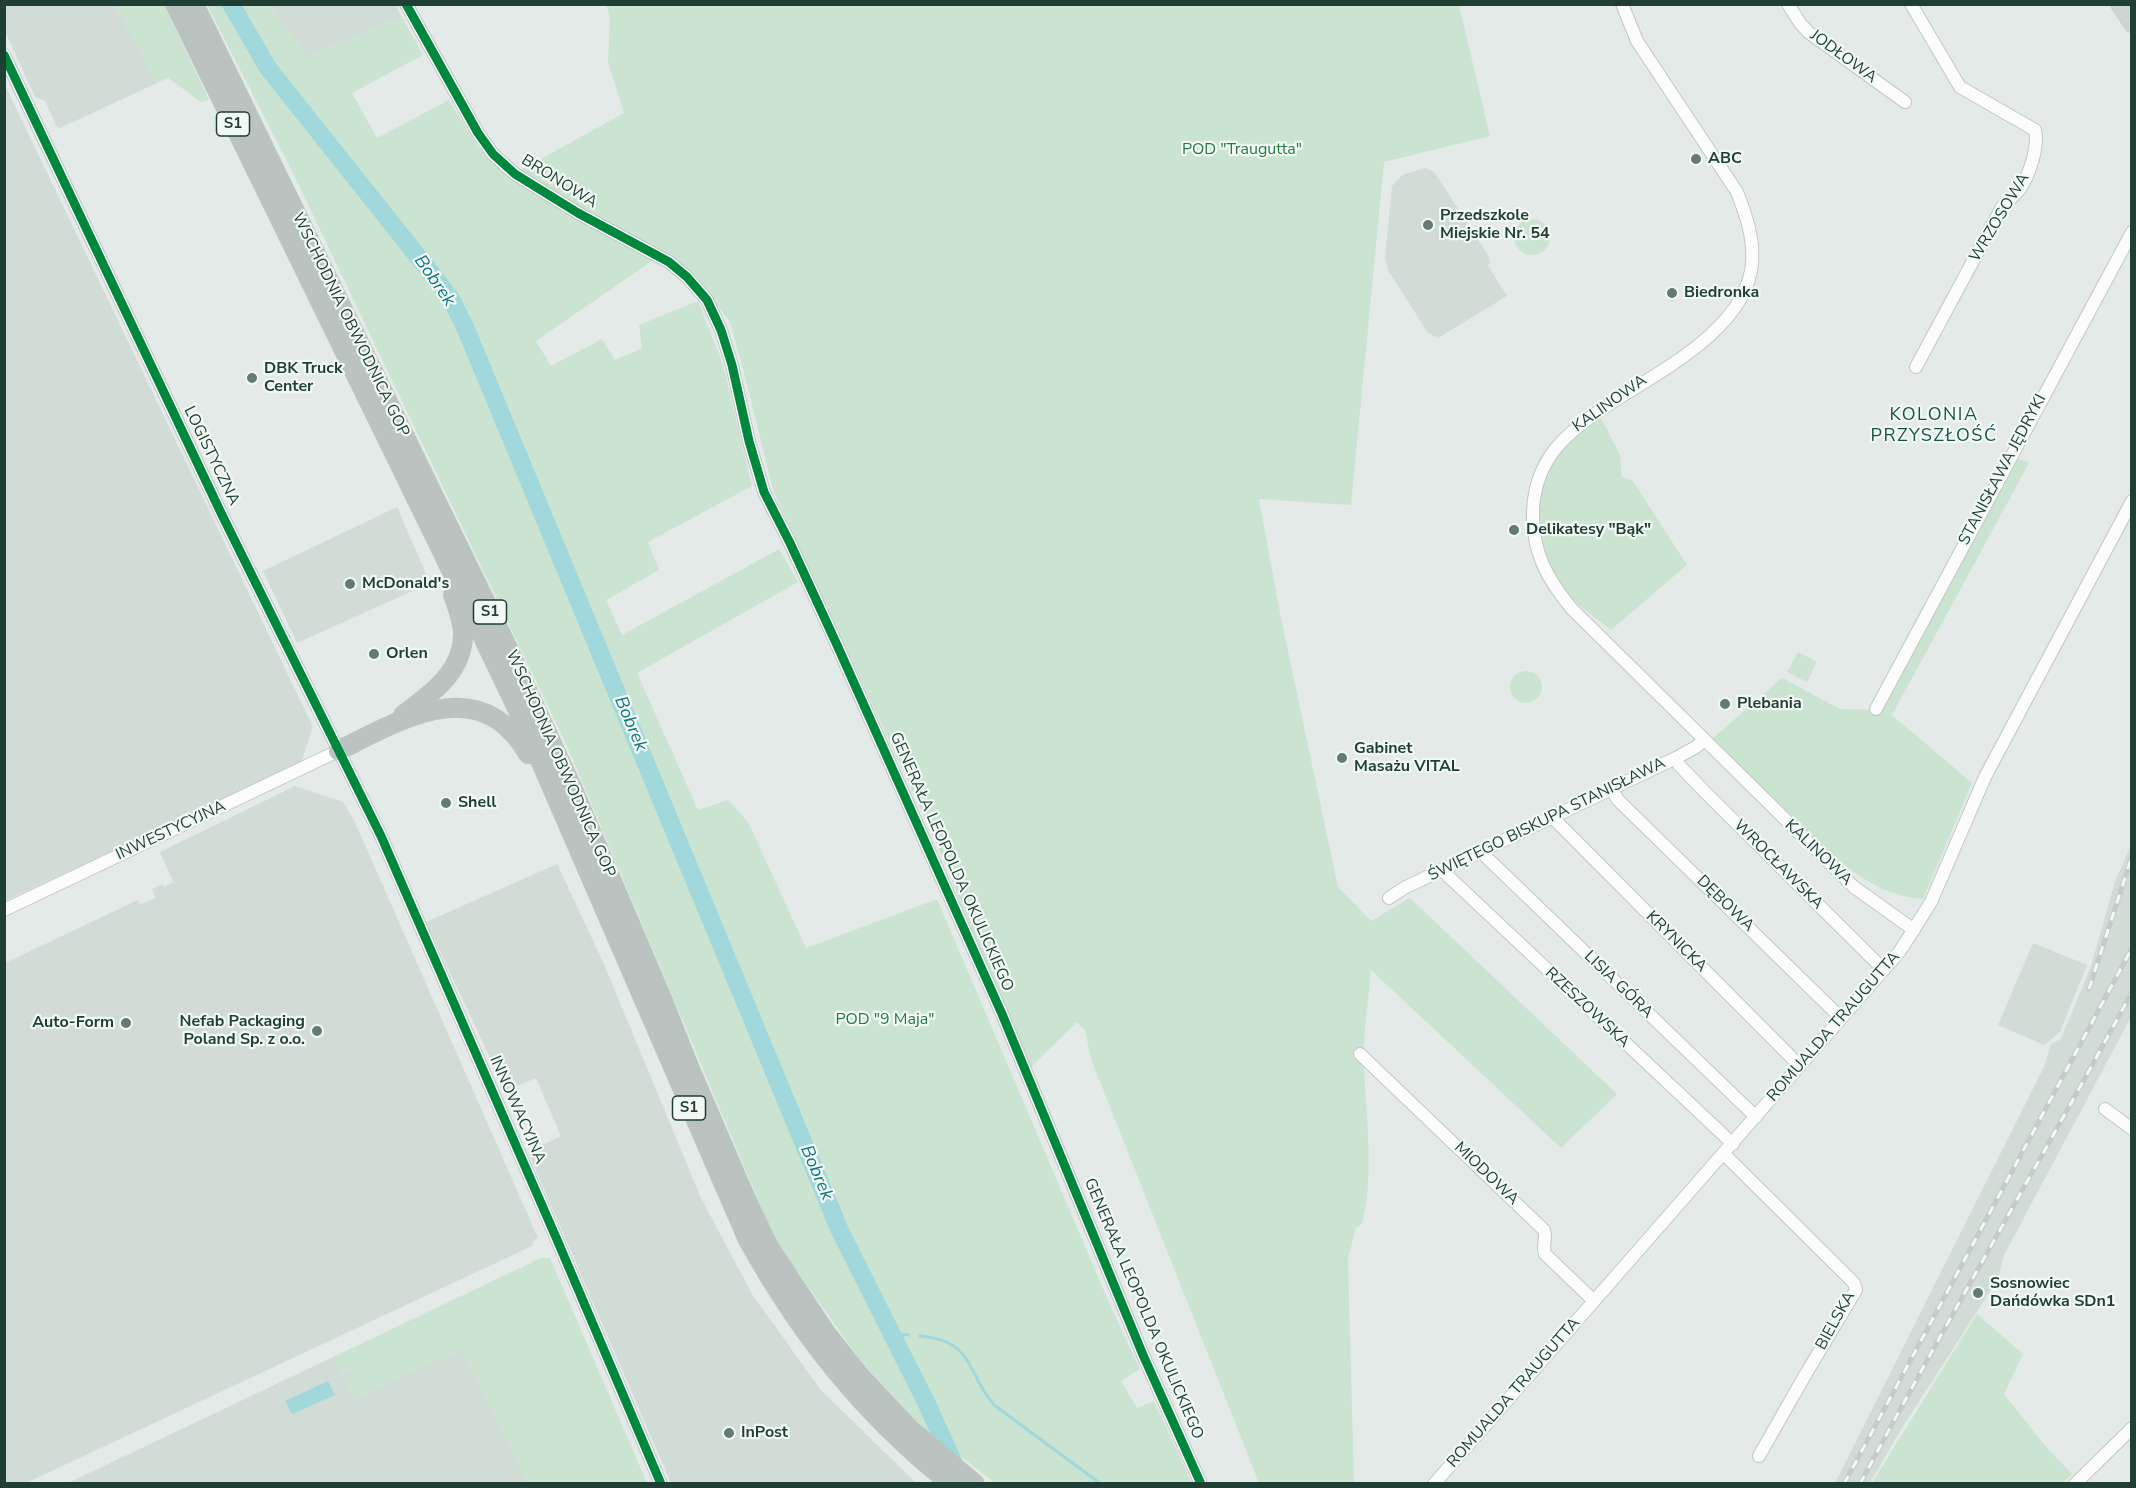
<!DOCTYPE html>
<html>
<head>
<meta charset="utf-8">
<style>
  body { margin:0 }
  #map { position:relative; width:2136px; height:1488px; overflow:hidden; background:#e4eae7; font-family:"Nunito Sans",sans-serif }
  canvas { display:block }
  .frame { position:absolute; inset:0; border:6px solid #1f3f34; pointer-events:none }
</style>
</head>
<body>
<div id="map">
<canvas width="2136" height="1488"></canvas>
<div class="frame"></div>
</div>
<script>
const g = document.querySelector('canvas').getContext('2d');
g.lineJoin = 'round';
function fillPath(path, color) { g.fillStyle = color; g.fill(path, 'evenodd'); }
function strokePath(path, color, width, dash) { g.strokeStyle = color; g.lineWidth = width; g.lineCap = dash ? 'butt' : 'round'; g.setLineDash(dash || []); g.stroke(path); }
function drawText(font, color, halo, rows, align = 'center') {
  g.font = font + ' "Nunito Sans",sans-serif'; g.lineWidth = 4.5; g.setLineDash([]); g.textBaseline = 'middle'; g.strokeStyle = halo; g.fillStyle = color; for (const [text, x, y, turn = 0] of rows) {
    g.save(); g.translate(x, y); g.rotate((+turn || 0) * Math.PI / 180); g.textAlign = isNaN(turn) ? turn : align; if (halo) g.strokeText(text, 0, 0); g.fillText(text, 0, 0); g.restore();
  }
}
fillPath(new Path2D(`
  M4 5H115L157 83 58 129 45 101 35 97 5 31Z
  M270 5H396L402 17 306 57Z
  M4 83 313 727 301 763 5 901Z
  M1425 168 1433 171 1437 176 1488 255 1490 262 1488 266 1507 296 1438 338 1428 333 1388 270 1385 257 1392 186 1402 175Z
  M397 507 430 583 297 643 263 571Z
  M295 786 343 802 354 820 538 1238 534 1240 532 1246 26 1483H5V963L138 900 140 905 155 898 152 889 163 884 164 887 173 882 160 852Z
  M2131 845V1017L2004 1255 1998 1279 1900 1431 1870 1483H1835L2044 1067 2051 1044 2061 1039 2091 966 2115 882Z
  M557 864 603 962 701 1198 752 1294 820 1389 916 1483H671L528 1152 561 1136 536 1078 506 1091 426 922Z
  M2033 943 2087 965 2060 1032 2044 1045 1998 1025Z
  M463 1348 527 1483 66 1484 333 1357 341 1373 349 1369 354 1377V1399Z`), '#d1dcd6');
fillPath(new Path2D(`
  M115 5H164L209 100 201 102 168 78 157 83Z
  M207 5H270L306 57 402 17 423 55 352 93 377 138 449 100 478 147 512 180 521 170 624 113 608 62 610 17 606 5H1459L1490 136 1384 162 1351 505 1259 499 1280 613 1338 887 1371 921 1410 898 1617 1094 1561 1148 1371 970C1369 997 1364 1025 1364 1053 1364 1110 1376 1168 1362 1224L1356 1228 1348 1259 1354 1483H1259L1091 1059 1085 1030 1077 1022 1030 1068 933 836 773 490 747 384 730 322 696 276 624 234 652 261 536 341 551 366 602 339 615 360 642 348 639 325 698 301 723 364 752 486 648 542 659 570 606 600 622 635 779 549 798 582 637 673 698 810 728 800 748 822 806 948 937 899 1110 1305 1140 1369 1121 1381 1137 1408 1154 1401 1192 1483H995L919 1424 867 1370 775 1240 567 746 290 167Z
  M1514 237a18 18 0 1 1 36 0a18 18 0 1 1-36 0Z
  M1601 418 1620 455 1622 477 1633 481 1687 565 1611 630C1592 615 1571 601 1557 581 1547 567 1542 547 1540 530 1537 497 1543 460 1571 438 1580 431 1591 425 1601 418Z
  M2015 457 2029 463 1892 715 1972 783 1923 899C1866 896 1824 847 1786 810 1761 787 1737 763 1712 739L1782 678 1840 709 1880 710Z
  M1798 652 1817 662 1807 682 1787 672Z
  M1510 687a16 16 0 1 1 32 0a16 16 0 1 1-32 0Z
  M541 1258H550L647 1483H527L463 1348 354 1399 345 1381 353 1376 349 1369 341 1373 333 1357Z
  M1977 1314 2023 1354 2004 1394 2046 1447 2072 1474 2061 1484 1872 1483Z`), '#cbe4d1');
fillPath(new Path2D(`
  M328 1381 335 1395 292 1414 285 1401Z`), '#a0d8dc');
strokePath(new Path2D(`
  M892 1334 909 1335
  M920 1336C975 1341 965 1371 994 1405L1101 1484`), '#a0d8dc', 3);
strokePath(new Path2D(`
  M231 4 268 68 431 273 451 299 465 327 840 1231 926 1402 956 1468`), '#a0d8dc', 18);
const minor = new Path2D(`
  M406 4 478 133 493 154 515 174 578 213 669 262 687 277 707 300 721 330 732 365 749 441 764 492 790 543 837 645 1002 1014 1143 1355 1201 1484
  M1622 4 1637 41 1737 192C1746 215 1754 238 1752 263 1747 329 1658 372 1608 405 1567 432 1535 458 1533 511 1532 552 1547 579 1572 609L1854 887 1914 930
  M1788 4 1800 23 1808 32 1905 102
  M1911 4 1960 87 2035 130C2039 146 2029 177 2019 190 2014 196 2007 202 2002 207L1916 367
  M4 55 222 515 381 836 558 1242 661 1484
  M1876 709 2132 232
  M1676 758 1679 765 1705 792 1884 970
  M1611 788 1618 800 1841 1018
  M1552 817 1800 1066
  M1481 852 1756 1117
  M1443 870 1449 877 1733 1144
  M1389 898 1404 888 1676 758 1696 747 1704 740
  M4 910 338 751
  M1360 1054 1544 1230C1547 1239 1542 1246 1545 1254L1594 1301
  M2105 1109 2132 1129
  M1724 1154 1854 1283 1856 1290 1804 1377 1759 1456
  M1434 1484 1900 951 1931 902 1985 777 2132 501
  M2075 1484 2132 1428`);
const major = new Path2D(`
  M2118 4 2132 25`);
const highway = new Path2D(`
  M175 4 437 541 523 721 748 1240C801 1336 865 1416 951 1484
  M194 4 504 640 572 787 663 1001 690 1069 747 1201 769 1247 826 1333 859 1375 911 1430 975 1484
  M403 715C431 694 465 671 463 631 462 619 457 606 453 595
  M338 751C402 719 480 671 528 754`);
strokePath(minor, '#c1c7c4', 14);
strokePath(major, '#bcc6c2', 16);
strokePath(highway, '#bcc6c2', 20);
strokePath(minor, '#fbfcfb', 12);
strokePath(major, '#cdd6d3', 15);
strokePath(highway, '#bac3c0', 18);
const rail = new Path2D(`
  M2089 989 2132 856
  M1844 1484 2132 948
  M1860 1484C1948 1318 2043 1157 2132 992`);
strokePath(rail, '#c6cbc9', 5);
strokePath(rail, '#f2f9f5', 3, [9]);
strokePath(new Path2D(`
  M406 4 478 133 493 154 515 174 578 213 669 262 687 277 707 300 721 330 732 365 749 441 764 492 790 543 837 645 1002 1014 1143 1355 1201 1484
  M4 55 222 515 381 836 558 1242 661 1484`), '#00873e', 9);
for (const [x, y, r, color] of [
  [1696,159,6,"#647b73"],
  [1428,225,6,"#647b73"],
  [1672,293,6,"#647b73"],
  [252,378,6,"#647b73"],
  [1514,530,6,"#647b73"],
  [350,584,6,"#647b73"],
  [374,654,6,"#647b73"],
  [1725,704,6,"#647b73"],
  [1342,758,6,"#647b73"],
  [446,803,6,"#647b73"],
  [126,1023,6,"#647b73"],
  [317,1031,6,"#647b73"],
  [1978,1293,6,"#647b73"],
  [729,1433,6,"#647b73"]
]) { const dot = new Path2D(); dot.arc(x, y, r, 0, 2 * Math.PI); g.fillStyle = color; g.fill(dot); strokePath(dot, '#f2f9f5', 2); }
for (const [x, y, w] of [
  [233,124,33],
  [490,612,33],
  [689,1108,33]
]) { const box = new Path2D(); box.roundRect(x - w / 2, y - 12, w, 24, 4.5); g.fillStyle = '#f2f9f5'; g.fill(box); strokePath(box, '#1f3f34', 1.5); }
drawText('bold 15px', '#1f3f34', null, [
  ["S1",233,124],
  ["S1",490,612],
  ["S1",689,1108]
]);
drawText('16px', '#1f3f34', '#f2f9f5', [
  ["JODŁOWA",1843,57,36],
  ["BRONOWA",559,182,32],
  ["WRZOSOWA",2000,218,-59],
  ["WSCHODNIA OBWODNICA GOP",350,325,64],
  ["KALINOWA",1610,404,-35],
  ["LOGISTYCZNA",211,456,64],
  ["STANISŁAWA JĘDRYKI",2003,470,-62],
  ["WSCHODNIA OBWODNICA GOP",560,764,66],
  ["ŚWIĘTEGO BISKUPA STANISŁAWA",1547,820,-26],
  ["INWESTYCYJNA",171,831,-25],
  ["KALINOWA",1818,853,44],
  ["GENERAŁA LEOPOLDA OKULICKIEGO",951,862,66],
  ["WROCŁAWSKA",1778,865,45],
  ["DĘBOWA",1725,904,44],
  ["KRYNICKA",1676,942,45],
  ["LISIA GÓRA",1618,985,44],
  ["RZESZOWSKA",1587,1008,43],
  ["ROMUALDA TRAUGUTTA",1834,1027,-49],
  ["INNOWACYJNA",517,1110,66],
  ["MIODOWA",1486,1174,44],
  ["GENERAŁA LEOPOLDA OKULICKIEGO",1143,1309,67],
  ["BIELSKA",1836,1321,-61],
  ["ROMUALDA TRAUGUTTA",1514,1393,-49]
]);
drawText('16px', '#257a40', '#f2f9f5', [
  ["POD \"Traugutta\"",1242,150],
  ["POD \"9 Maja\"",885,1020]
]);
drawText('bold 16px', '#1f3f34', '#f2f9f5', [
  ["ABC",1708,159],
  ["Przedszkole",1440,216],
  ["Miejskie Nr. 54",1440,234],
  ["Biedronka",1684,293],
  ["DBK Truck",264,369],
  ["Center",264,387],
  ["Delikatesy \"Bąk\"",1526,530],
  ["McDonald's",362,584],
  ["Orlen",386,654],
  ["Plebania",1737,704],
  ["Gabinet",1354,749],
  ["Masażu VITAL",1354,767],
  ["Shell",458,803],
  ["Nefab Packaging",305,1022,"right"],
  ["Poland Sp. z o.o.",305,1040,"right"],
  ["Auto-Form",114,1023,"right"],
  ["Sosnowiec",1990,1284],
  ["Dańdówka SDn1",1990,1302],
  ["InPost",741,1433]
], 'left');
drawText('italic 18px', '#137781', '#f2f9f5', [
  ["Bobrek",434,281,55],
  ["Bobrek",630,724,67],
  ["Bobrek",816,1173,67]
]);
g.letterSpacing = '1.5px';
drawText('18px', '#195441', '#f2f9f5', [
  ["KOLONIA",1934,416],
  ["PRZYSZŁOŚĆ",1934,437]
]);
g.letterSpacing = '0px';
</script>
</body>
</html>
